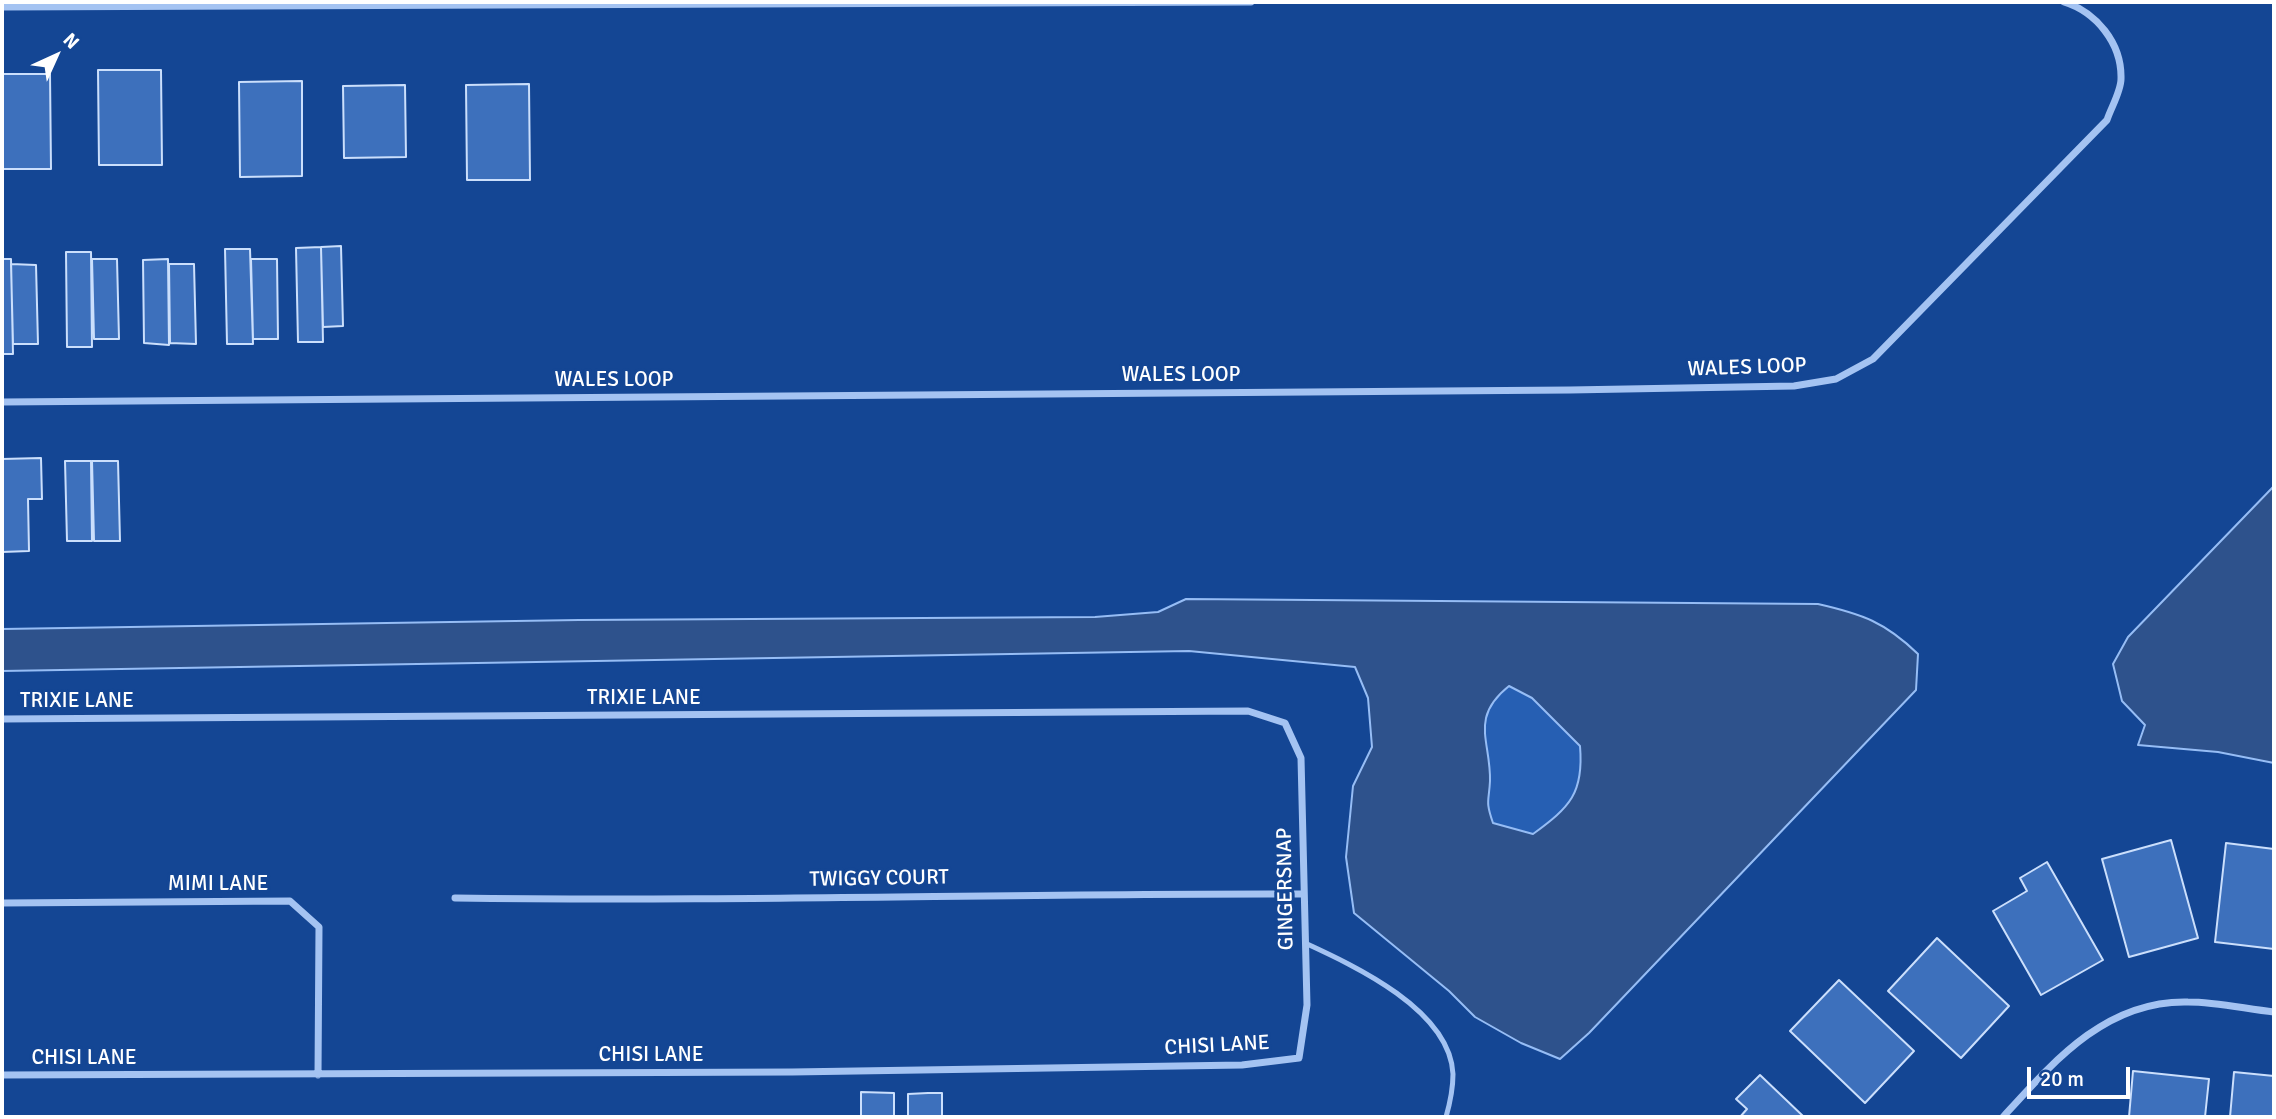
<!DOCTYPE html>
<html>
<head>
<meta charset="utf-8">
<style>
  body { margin:0 }
  #map { position:relative; width:2276px; height:1119px; overflow:hidden; background:#144694; font-family:Signika,sans-serif }
  canvas { display:block }
  .frame { position:absolute; inset:0; border:4px solid #fff; pointer-events:none }
  .north { position:absolute; left:21px; top:21px; width:70px; height:70px; -webkit-text-stroke:5px #144694; paint-order:stroke; rotate:45deg; font-size:19px; font-weight:700; line-height:28px; text-align:center; color:#fff }
  .north::after { content:''; display:block; margin:auto; width:24px; height:32px; background:#fff; clip-path:polygon(50% 0,100% 100%,50% 72%,0 100%) }
  .scale { position:absolute; left:2027px; top:1067px; width:103px; height:32px; box-sizing:border-box; border:4px solid #fff; border-top:0; padding-left:9px; font-size:21px; line-height:24px; white-space:nowrap; color:#fff; -webkit-text-stroke:5px #144694; paint-order:stroke }
</style>
</head>
<body>
<div id="map">
<canvas width="2276" height="1119"></canvas>
<div class="frame"></div>
<div class="north">N</div>
<div class="scale">20 m</div>
</div>
<script>
const g = document.querySelector('canvas').getContext('2d');
g.lineJoin = 'round';
function fillPath(path, color) { g.fillStyle = color; g.fill(path, 'evenodd'); }
function strokePath(path, color, width, dash) { g.strokeStyle = color; g.lineWidth = width; g.lineCap = dash ? 'butt' : 'round'; g.setLineDash(dash || []); g.stroke(path); }
function drawText(font, color, halo, rows, align = 'center') {
  g.font = font + ' Signika,sans-serif'; g.lineWidth = 6; g.setLineDash([]); g.textBaseline = 'middle'; g.strokeStyle = halo; g.fillStyle = color; for (const [text, x, y, turn = 0] of rows) {
    g.save(); g.translate(x, y); g.rotate((+turn || 0) * Math.PI / 180); g.textAlign = isNaN(turn) ? turn : align; if (halo) g.strokeText(text, 0, 0); g.fillText(text, 0, 0); g.restore();
  }
}
fillPath(new Path2D(`
  M1509 686 1532 698 1580 746C1584 794 1570 806 1533 834L1493 823C1484 798 1489 804 1490 781 1491 739 1469 720 1509 686Z`), '#265fb3');
const water = new Path2D(`
  M2274 486V763L2218 752 2138 745 2145 725 2122 701 2113 664 2128 637Z
  M1186 599 1818 604C1862 614 1885 622 1918 654L1916 690 1589 1033 1560 1059 1521 1043 1475 1017 1449 991 1354 913 1346 857 1353 786 1372 747 1368 698 1355 667 1189 651 2 671V629L579 620 1095 617 1158 612ZM1509 686 1532 698 1580 746C1584 793 1570 807 1533 834L1493 823C1485 800 1489 802 1490 781 1491 741 1469 718 1509 686Z`);
fillPath(water, '#2e528c');
strokePath(water, '#96bdf5', 2);
const building = new Path2D(`
  M98 70H161L162 165H99Z
  M2 74H50L51 169H2Z
  M302 81V176L240 177 239 82Z
  M529 84 530 180H467L466 85Z
  M405 85 406 157 344 158 343 86Z
  M341 246 343 326 323 327 321 247Z
  M321 247 323 342H298L296 248Z
  M225 249H250L253 344H227Z
  M66 252H91L92 347H67Z
  M2 259H11L13 354H2Z
  M92 259H117L119 339H94Z
  M168 259 169 345 144 343 143 260Z
  M251 259H277L278 339H253Z
  M11 264 36 265 38 344H13Z
  M169 264H194L196 344 170 343Z
  M41 458 42 499H28L29 551 2 552V459Z
  M65 461H91L92 541H67Z
  M92 461H118L120 541H94Z
  M2171 840 2198 938 2129 957 2102 859Z
  M2226 843 2274 849V949L2215 942Z
  M2047 862 2103 960 2041 995 1993 911 2027 891 2020 878Z
  M1937 938 2009 1006 1961 1058 1888 991Z
  M1839 980 1914 1051 1865 1103 1790 1031Z
  M2133 1071 2209 1079 2205 1117H2129Z
  M2234 1072 2274 1076V1117H2230Z
  M1760 1075 1804 1117H1740L1747 1109 1736 1099Z
  M861 1092 894 1093V1117H861Z
  M928 1093H942V1117H908V1094Z`);
fillPath(building, '#3d70bc');
strokePath(building, '#cbdffc', 2);
strokePath(new Path2D(`
  M1305 943C1355 966 1450 1010 1453 1074 1453 1089 1450 1103 1446 1117`), '#a4c3f2', 5);
strokePath(new Path2D(`
  M2 7 1251 2
  M2 402 1570 390 1794 386 1836 379 1873 359 2107 120C2111 108 2121 91 2121 79 2122 43 2096 12 2064 2
  M2 719 1248 711 1285 723 1301 758 1307 1005 1299 1058 1242 1065 792 1072 2 1075
  M455 898C738 902 1020 893 1303 894
  M2 903 290 901 319 927 318 1075
  M2003 1117C2054 1061 2106 1000 2188 1002 2217 1002 2246 1009 2274 1012`), '#a4c3f2', 7);
drawText('21px', '#fff', '#144694', [
  ["WALES LOOP",1747,368,-2],
  ["WALES LOOP",1181,375],
  ["WALES LOOP",614,380],
  ["TRIXIE LANE",644,698],
  ["TRIXIE LANE",77,701],
  ["TWIGGY COURT",879,879,-1],
  ["MIMI LANE",218,884],
  ["GINGERSNAP",1286,889,-91],
  ["CHISI LANE",1217,1046,-3],
  ["CHISI LANE",651,1055],
  ["CHISI LANE",84,1058]
]);
</script>
</body>
</html>
